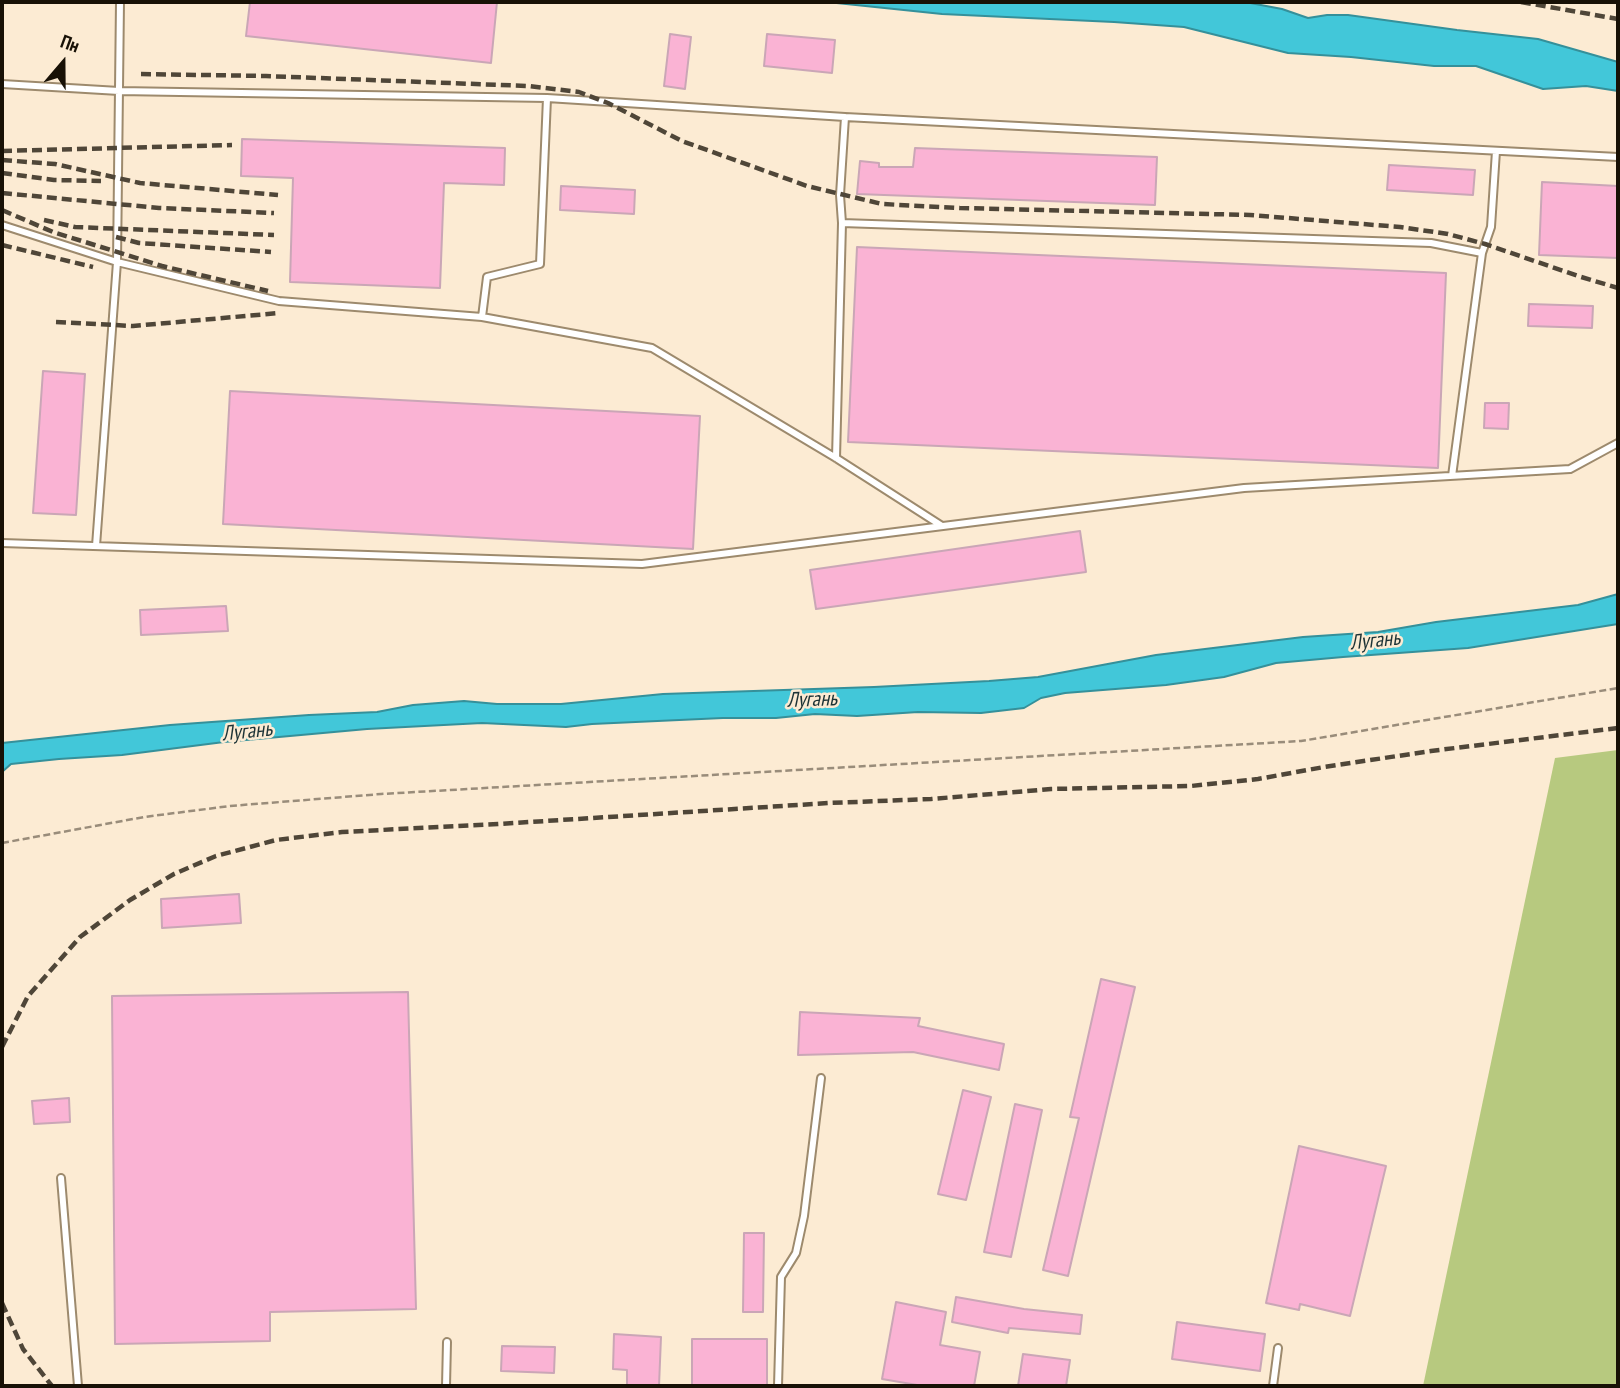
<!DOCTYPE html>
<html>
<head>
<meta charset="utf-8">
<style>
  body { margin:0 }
  #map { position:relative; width:1620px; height:1388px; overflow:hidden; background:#fcebd3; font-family:"PT Sans Narrow",sans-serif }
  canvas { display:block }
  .frame { position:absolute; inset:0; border:4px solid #181106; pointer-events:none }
  .north { position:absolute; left:28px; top:28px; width:70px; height:70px; -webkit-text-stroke:5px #fcebd3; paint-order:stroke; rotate:20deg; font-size:19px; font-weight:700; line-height:28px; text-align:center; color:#181106 }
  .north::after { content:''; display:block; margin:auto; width:24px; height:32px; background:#181106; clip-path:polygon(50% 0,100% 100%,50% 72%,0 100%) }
</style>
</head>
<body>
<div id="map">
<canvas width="1620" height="1388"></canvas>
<div class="frame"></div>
<div class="north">Пн</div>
</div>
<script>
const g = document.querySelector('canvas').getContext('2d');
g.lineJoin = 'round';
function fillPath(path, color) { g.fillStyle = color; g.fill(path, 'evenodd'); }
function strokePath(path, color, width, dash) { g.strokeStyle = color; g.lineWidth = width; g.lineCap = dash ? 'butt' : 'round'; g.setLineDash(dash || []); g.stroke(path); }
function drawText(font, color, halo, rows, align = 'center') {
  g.font = font + ' "PT Sans Narrow",sans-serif'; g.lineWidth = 5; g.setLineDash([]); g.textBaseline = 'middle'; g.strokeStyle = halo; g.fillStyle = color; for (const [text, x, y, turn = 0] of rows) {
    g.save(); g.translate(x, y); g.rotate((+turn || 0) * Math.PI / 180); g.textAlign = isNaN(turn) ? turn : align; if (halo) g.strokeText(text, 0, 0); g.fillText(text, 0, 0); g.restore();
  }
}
fillPath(new Path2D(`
  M1618 750V1386H1423L1555 758Z`), '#b7c97f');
const water = new Path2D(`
  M827 2H1245L1282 9 1308 18 1327 15H1348L1457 30 1538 39 1618 62V91L1586 86 1543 89 1476 66H1434L1351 57 1288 53 1184 27 1114 22 942 14Z
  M1618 594V624L1468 648 1343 657 1276 663 1224 677 1166 685 1065 693 1041 698 1024 708 981 713 918 712 857 716 815 714 776 718H723L592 724 566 727 482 723 367 729 224 742 122 755 59 759 11 764 2 772V743L170 725 309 715 377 712 413 705 464 701 497 704H561L663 694 874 687 989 681 1038 677 1156 655 1303 637 1378 632 1436 622 1578 605Z`);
fillPath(water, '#42c7d9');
strokePath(water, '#35909a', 2);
const building = new Path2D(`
  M250 2H497L491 63 246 36Z
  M670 34 691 37 685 89 664 86Z
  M767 34 835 40 832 73 764 66Z
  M242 139 505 148 504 185 444 183 440 288 290 282 293 178 241 176Z
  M915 148 1157 157 1155 205 857 194 860 161 879 163V167H913Z
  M1389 165 1475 170 1473 195 1387 190Z
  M1542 182 1618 186V258L1539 255Z
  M561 186 635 190 634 214 560 210Z
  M857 247 1446 273 1438 468 848 442Z
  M1529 304 1593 306 1592 328 1528 326Z
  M43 371 85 374 76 515 33 513Z
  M230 391 700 416 693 549 223 524Z
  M1485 403H1509L1508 429 1484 428Z
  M1080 531 1086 572 816 609 810 570Z
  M226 606 228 631 141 635 140 610Z
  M239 894 241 923 162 928 161 899Z
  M1101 979 1135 987 1068 1276 1043 1270 1079 1118 1070 1117Z
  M408 992 416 1309 270 1312V1341L115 1344 112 996Z
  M800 1012 920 1018 918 1026 1004 1044 999 1070 913 1052 798 1055Z
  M963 1090 991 1097 966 1200 938 1194Z
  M69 1098 70 1122 34 1124 32 1101Z
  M1015 1104 1042 1110 1011 1257 984 1252Z
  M1299 1146 1386 1166 1350 1316 1300 1304 1299 1310 1266 1303Z
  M744 1233H764L763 1312H743Z
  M956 1297 1024 1309 1082 1315 1080 1334 1009 1328 1008 1333 952 1322Z
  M896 1302 946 1312 940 1345 980 1352 974 1386H923L882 1379Z
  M1177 1322 1265 1334 1260 1371 1172 1359Z
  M614 1334 661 1337 659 1386H627V1370L613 1369Z
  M692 1339H767V1386H692Z
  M502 1346 555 1347 554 1373 501 1371Z
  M1023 1354 1070 1360 1066 1386H1018Z`);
fillPath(building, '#fab3d4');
strokePath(building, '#caa6b6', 2);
const lane = new Path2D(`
  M2 84 119 91 547 98 845 117 1618 157
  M842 223 1431 243 1482 253
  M2 225 117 262 279 301 482 317 652 348 836 458 942 526
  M482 317 487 277 540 264 547 98
  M836 458 842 223 840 195 845 117
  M1452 476 1482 253 1491 227 1496 151
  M2 543 642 564 1244 488 1570 469 1618 443
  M96 546 117 262 120 2
  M61 1178 78 1386
  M446 1386 447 1342
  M778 1386 781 1277 796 1253 804 1216 821 1078
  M1273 1386 1278 1348`);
strokePath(lane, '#9d8a6d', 10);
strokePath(new Path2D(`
  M2 843 144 817 230 806 381 794 1301 741 1618 688`), '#998c7a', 2.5, [7, 3.5]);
strokePath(lane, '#fff', 6);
strokePath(new Path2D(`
  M1521 2 1618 19
  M141 74 266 76 528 86 579 92 608 103 682 141 807 186 882 204 960 208 1250 215 1400 227 1448 234 1485 244 1578 276 1618 288
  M2 151 232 145
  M2 160 55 164 140 183 278 195
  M2 173 54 180 101 181
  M2 193 159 208 274 213
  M2 210 53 232 162 266 268 291
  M44 220 75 227 274 235
  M116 237 139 243 271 252
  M2 245 93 267
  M56 322 133 326 279 313
  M2 1047 28 996 80 937 130 900 174 874 216 856 276 840 342 832 498 824 829 803 931 799 1051 789 1191 786 1258 779 1324 767 1431 751 1618 728
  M2 1303 23 1349 52 1386`), '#4f4638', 4.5, [10, 5]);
drawText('italic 21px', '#1d3336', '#fcebd3', [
  ["Лугань",1375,641,-6],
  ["Лугань",812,700,-2],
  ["Лугань",247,732,-6]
]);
</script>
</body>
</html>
